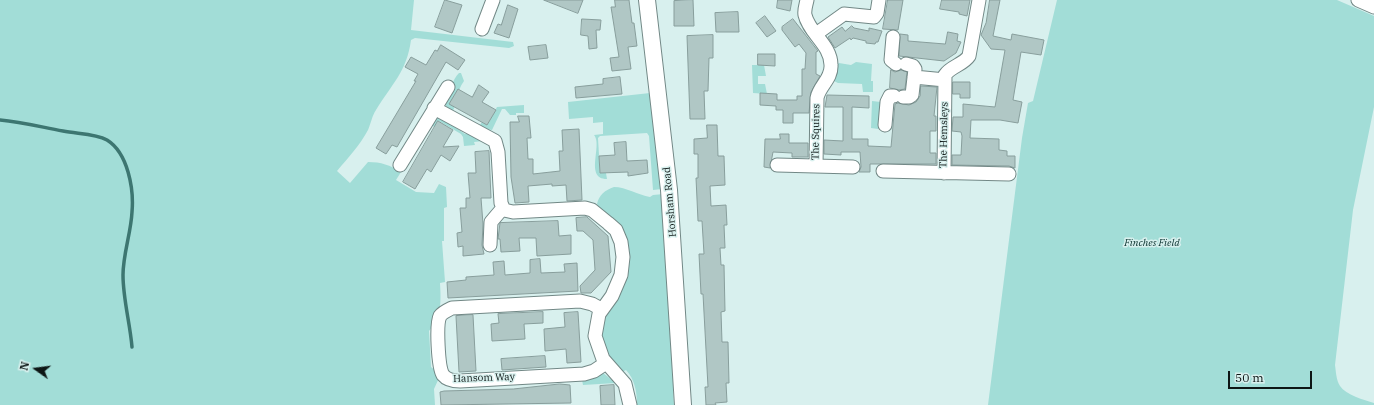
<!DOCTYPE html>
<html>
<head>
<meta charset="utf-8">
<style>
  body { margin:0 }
  #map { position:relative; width:1374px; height:405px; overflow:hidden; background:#d8f0ee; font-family:"IBM Plex Serif",serif }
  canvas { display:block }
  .north { position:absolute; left:16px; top:349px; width:40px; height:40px; -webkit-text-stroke:3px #d8f0ee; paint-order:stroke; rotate:284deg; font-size:11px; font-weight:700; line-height:16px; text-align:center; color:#0d1615 }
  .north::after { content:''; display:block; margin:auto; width:14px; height:18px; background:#0d1615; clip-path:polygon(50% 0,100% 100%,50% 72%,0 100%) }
  .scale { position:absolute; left:1228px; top:371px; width:84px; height:18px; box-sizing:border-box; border:2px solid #0d1615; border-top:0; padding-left:5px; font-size:12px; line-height:14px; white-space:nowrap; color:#0d1615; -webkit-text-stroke:3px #d8f0ee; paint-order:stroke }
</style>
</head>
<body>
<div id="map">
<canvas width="1374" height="405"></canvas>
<div class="north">N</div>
<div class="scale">50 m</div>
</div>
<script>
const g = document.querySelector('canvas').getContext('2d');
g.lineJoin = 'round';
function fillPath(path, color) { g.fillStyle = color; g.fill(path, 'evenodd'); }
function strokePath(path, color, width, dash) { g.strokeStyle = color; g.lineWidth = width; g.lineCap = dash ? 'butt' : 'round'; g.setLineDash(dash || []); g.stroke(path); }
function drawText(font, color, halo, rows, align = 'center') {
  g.font = font + ' "IBM Plex Serif",serif'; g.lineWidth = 3; g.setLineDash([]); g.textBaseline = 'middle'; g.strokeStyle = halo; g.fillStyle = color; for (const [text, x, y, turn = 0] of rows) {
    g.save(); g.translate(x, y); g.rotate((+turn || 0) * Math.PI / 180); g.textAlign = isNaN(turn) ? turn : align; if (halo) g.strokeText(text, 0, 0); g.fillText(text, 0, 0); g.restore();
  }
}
fillPath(new Path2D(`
  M0 0H414L411 30 513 42 514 46 509 48 415 38 411 40C407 71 392 84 376 110 372 116 371 123 368 130 360 145 348 158 337 171L350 183 368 162C381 162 390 165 401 172L396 180 416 192 434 193 439 184 446 187 447 207 444 208V241H442L445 282 440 283C441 301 442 317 429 331L431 367 436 371 439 378 434 389 435 405H0Z
  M1057 0H1337L1374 16V107L1353 210 1335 365C1336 371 1336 380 1340 386 1346 395 1364 400 1374 403V405H988L1022 138 1028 103 1033 101Z
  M856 62 872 64 871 81H873V92H863L862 84 838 83 832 80 836 65 839 63 851 65Z
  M752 65H764L766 76H758V84H765L767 94 753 93Z
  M459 73H461L464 81C456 92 458 101 452 113L447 109 445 102C450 92 452 80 459 73Z
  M650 93 662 189 653 190 649 136 647 133 600 136 598 138 600 173H606L607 179C584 179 603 145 594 135L603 134V122L593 123V117L569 119 568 102Z
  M872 101 881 102 878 129 871 128Z
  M524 105V113H516V115H510L505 109H502L492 130 478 128 482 122 487 125 497 107Z
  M440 117 465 134 468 133 483 141 474 142 475 145 464 146 463 137 461 134 439 121 435 127 430 125 434 119Z
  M614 187C626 187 638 195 650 197L653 195 664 194 677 387 673 391 674 405H637C637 392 635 380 626 370L622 372 611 362 603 348 600 324 627 267 597 204C599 195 605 190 614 187Z
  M603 373 616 383 583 385 582 380Z`), '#a2ddd7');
strokePath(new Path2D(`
  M0 120C22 122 41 127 63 131 77 134 95 133 107 140 128 153 134 189 132 212 131 233 123 254 123 275 123 299 130 323 132 347`), '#3d7671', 3.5);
const building = new Path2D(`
  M445 0 462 5 452 33 435 27Z
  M544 0H583L578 13Z
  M615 0H629L632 23H634L637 46 628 47 631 69 612 71 610 58 619 57 611 7H615Z
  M693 0 694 26H674V1Z
  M778 0H792L790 11 777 8Z
  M888 0H903L898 30 883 29Z
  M942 0H970L967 16 959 14V12L940 9Z
  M990 0H1000L993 36 1011 40 1012 34 1044 40 1041 55 1021 52 1013 100 1022 102 1018 123 1000 120H971L970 138 999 139V150L1007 151V156H1015V168L1009 166 952 165V155H961L962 136 961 132 952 131 953 117H963V104L995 107 1005 50 991 49 981 35 986 23Z
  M508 5 518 9 509 38 494 33 498 24 501 25Z
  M738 12 739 32H716L715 13Z
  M765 16 776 31 767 37 756 23Z
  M582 19 601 20 600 30H596L597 48 589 49 588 36 581 35Z
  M793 19 818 51 816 52V74L820 76 811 92 809 113H793V123H783V110H776V106L760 105V93L777 94V100H797V96H802V69H805L806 53 799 44 795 47 782 30V27Z
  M852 26 854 28 869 31V28L882 31 878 42H876L875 44 866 43V41L853 38 851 40 850 38 835 48 828 37 842 27 845 31Z
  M948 32 958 34 957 41 961 42 956 53 944 61 899 56 900 34 908 35V41L945 44Z
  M713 35V58H709L708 91H704L705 119H690L687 36Z
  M441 45 465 60 458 70 446 62 397 147 392 145 386 154 376 148 416 81H414L418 74 405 67 411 57 426 65 435 50 437 51Z
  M546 45 548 58 530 60 528 47Z
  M758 54H775V66L758 65Z
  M891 70 895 72 901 70 907 72 905 89 899 90 890 88Z
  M620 77 622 94 576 98 575 87 603 84V79Z
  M953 82H970V98H960V94H953Z
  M479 85 489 92 482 102 496 110 487 125 449 104 458 89 472 97Z
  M921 86 937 87 934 116H936V131H930V153H936V164H870V172H859L861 167 860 152H841V155L824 154V140L843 141V107H825L827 95 869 96V108L852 107V139H868V146L891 147 895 104 898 103 909 105 916 102 920 96Z
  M518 116H529L531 138H527L528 159H533V174L560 171 559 151H563L562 130 579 129 582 200 567 201 566 185 552 186V184L528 186 529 202 515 203 511 177 510 122H519Z
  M438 121 453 130 443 147 459 146 450 161 441 155 431 172 427 169 415 189 403 182Z
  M707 125H717L718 156H724L725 185 710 186 711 206 726 205 727 225H724L725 248H720L721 265H724L725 311 721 312 722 342H728L729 383H726L727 402 715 403 716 405H706L705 387H708L703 294H701L699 254H704L702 221H698L697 199 696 178H698V154H694V139L707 138Z
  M780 134H789V143H808V157H792V153L773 152 770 168 764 167 765 139H780Z
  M626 142 627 161 647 160 648 173 628 176V172L600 173 599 156 615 155 614 143Z
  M489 151 491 198H481L483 224 482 245 484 254 463 256V246L458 247 457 233 462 232 460 208H466V198H470L468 173H476L475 152Z
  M587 217 608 236 611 272 591 293H581L580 286 595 270 593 240 583 231H577L576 218Z
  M558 221 559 236 571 235V254L537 256 536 238H519L520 251 501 252 500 239H498L500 223Z
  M540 259 541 273 565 272 564 264 577 263 578 291 448 298 447 282 466 280V277L494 275 493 262 504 261 505 275 530 273V260Z
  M543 312V323L524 324 525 339 492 341 491 324 499 323 498 314Z
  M578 312 581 362 567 363 566 349 545 351 544 329 565 327 564 313Z
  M473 315 476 371 459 372 456 316Z
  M545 356 546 367 502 370 501 359Z
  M560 384 570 385 571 403 441 405 440 392 444 391 513 389Z
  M614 385 615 405H601L600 386Z`);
fillPath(building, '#b0c7c5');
strokePath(building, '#889e9c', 1);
const minor = new Path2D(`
  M807 0C806 5 804 10 805 15 809 33 831 45 831 65 832 79 819 86 817 98L816 166
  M1358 0 1374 7
  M482 29 493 0
  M816 34 844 14 874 17 877 13 879 0
  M893 37 891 60 896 64
  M914 77 945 80
  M903 97H909L912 95 915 69 913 66 906 64
  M434 108 495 141 498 152 501 203 504 210 513 212 585 208 592 210 608 223 616 230 621 242 623 257 621 275 612 296 599 314 595 336 603 359 625 384 630 405
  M885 125 887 102 890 96H894
  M400 165 448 87
  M777 165 853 167
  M883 171 1009 174
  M944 173 945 75C951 66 963 65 969 56L979 0
  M490 245 491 222 502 209
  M601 309 592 304 580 301 452 308C448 310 443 312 440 316 436 324 438 367 443 375 447 380 453 381 460 381L584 374 594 371 606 363`);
const tertiary = new Path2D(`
  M647 0 669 190 683 405`);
strokePath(minor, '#728886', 15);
strokePath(tertiary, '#728886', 18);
strokePath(minor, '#fff', 13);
strokePath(tertiary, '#fff', 16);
drawText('10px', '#0d1615', '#d8f0ee', [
  ["The Squires",816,132,-89],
  ["The Hemsleys",944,135,-89],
  ["Horsham Road",670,202,-95],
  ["Hansom Way",484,378,-2]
]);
drawText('italic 10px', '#08302d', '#d8f0ee', [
  ["Finches Field",1152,243]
]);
</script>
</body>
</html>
